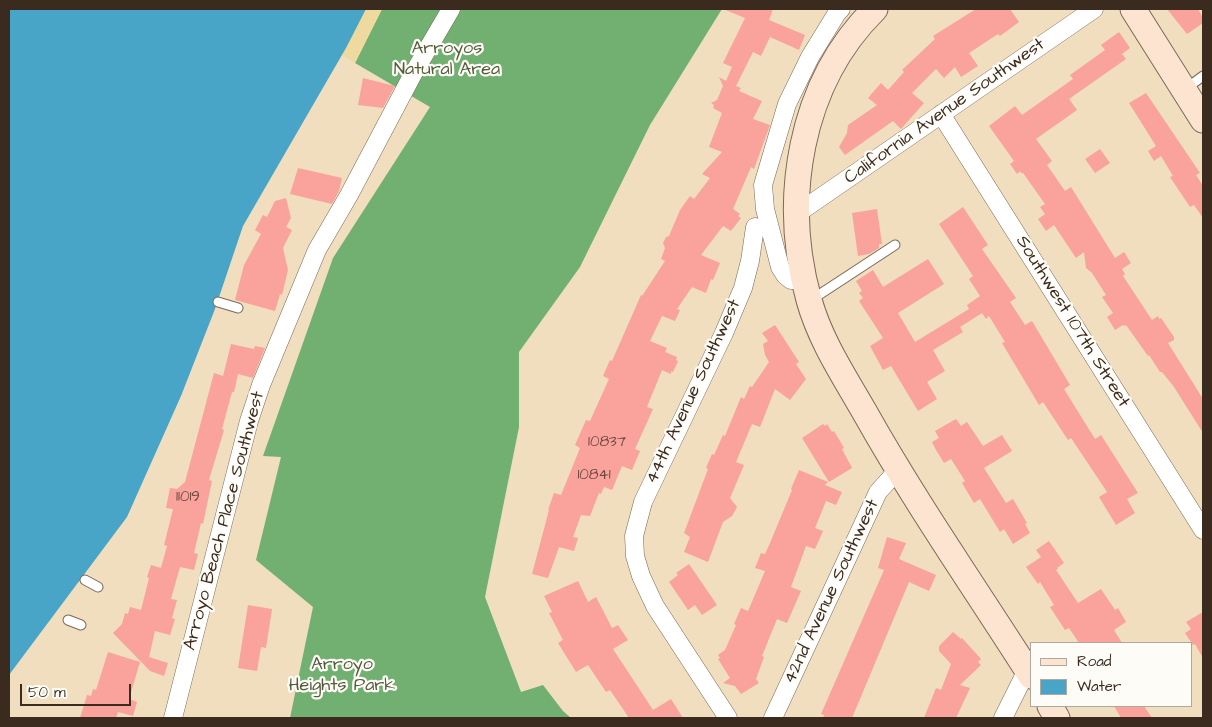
<!DOCTYPE html>
<html>
<head>
<meta charset="utf-8">
<style>
  body { margin:0 }
  #map { position:relative; width:1212px; height:727px; overflow:hidden; background:#f0debe; font-family:"Architects Daughter",sans-serif }
  canvas { display:block }
  .frame { position:absolute; inset:0; border:10px solid #3b2a1e; pointer-events:none }
  .legend { position:absolute; left:1030px; top:642px; width:162px; height:65px; box-sizing:border-box; background:#fdfcf7; border:1px solid #afa8a0; margin:0; padding:6px 9px; list-style:none; font-size:15px; color:#3b2a1e }
  .legend li { display:flex; align-items:center; gap:10px; height:25px }
  .legend b { width:25px; border:1px solid #afa8a0 }
  .scale { position:absolute; left:20px; top:684px; width:111px; height:22px; box-sizing:border-box; border:2px solid #3b2a1e; border-top:0; padding-left:6px; font-size:15px; line-height:18px; white-space:nowrap; color:#3b2a1e; -webkit-text-stroke:4px #fdfcf7; paint-order:stroke }
</style>
</head>
<body>
<div id="map">
<canvas width="1212" height="727"></canvas>
<div class="frame"></div>
<ul class="legend">
<li><b style="height:6px;background:#fde4d1"></b>Road</li>
<li><b style="height:14px;background:#49a5c8"></b>Water</li>
</ul>
<div class="scale">50 m</div>
</div>
<script>
const g = document.querySelector('canvas').getContext('2d');
g.lineJoin = 'round';
function fillPath(path, color) { g.fillStyle = color; g.fill(path, 'evenodd'); }
function strokePath(path, color, width, dash) { g.strokeStyle = color; g.lineWidth = width; g.lineCap = dash ? 'butt' : 'round'; g.setLineDash(dash || []); g.stroke(path); }
function drawText(font, color, halo, rows, align = 'center') {
  g.font = font + ' "Architects Daughter",sans-serif'; g.lineWidth = 4.5; g.setLineDash([]); g.textBaseline = 'middle'; g.strokeStyle = halo; g.fillStyle = color; for (const [text, x, y, turn = 0] of rows) {
    g.save(); g.translate(x, y); g.rotate((+turn || 0) * Math.PI / 180); g.textAlign = isNaN(turn) ? turn : align; if (halo) g.strokeText(text, 0, 0); g.fillText(text, 0, 0); g.restore();
  }
}
fillPath(new Path2D(`
  M382 9H722L650 125 580 267 519 352V427L485 597 521 692 543 685 563 711 571 718H290L313 607 256 560 281 457 263 456 333 258 430 107 355 63Z`), '#72b071');
fillPath(new Path2D(`
  M332 9H382L355 63 315 39Z`), '#eeda9e');
fillPath(new Path2D(`
  M9 9H366L346 48 243 226 215 309 181 396 127 517 9 675Z`), '#49a5c8');
fillPath(new Path2D(`
  M723 9H773L769 20 805 35 799 50 770 37 761 56 753 52 736 86 741 88 739 91 762 101 753 119 770 125 754 169 751 167 733 209 740 214 738 216 741 218 731 231 723 226 701 255 720 263 713 280 711 279 706 293 692 287 677 309 680 310 675 321 662 316 650 341 667 348 665 352 677 357 676 360 678 361 673 372 671 371V374L662 370 647 407 653 409 635 449 640 451 632 470 622 466 612 490 604 487 601 494 599 493 590 516 581 515 573 537 578 538 574 551 559 547 548 578 532 574 549 510H548L554 493 561 495 580 448 575 445 586 420 590 421 609 379 603 376 610 360 612 361 641 295 642 296 665 261 661 259 665 248 663 243 666 237 669 236 680 210 690 196 694 199 710 178 702 174 722 152 709 147 722 113 713 108 714 105 711 103 717 100 723 86 719 77 726 81 732 67 723 63 745 18Z
  M976 9H1010L1019 22 1000 36 998 34 969 53 978 66 961 77 955 67 944 78 936 69 912 93 924 103 901 129 893 121 845 155 839 147 847 133 848 125 877 105 868 98 881 83 888 90 904 72 902 70 935 39 933 36Z
  M1167 9H1198L1203 18V23L1187 34Z
  M1119 32 1130 48 1122 54 1126 59 1069 99 1077 110 1036 139 1052 161 1047 165 1065 191 1071 187 1115 258 1124 252 1131 263 1122 269 1125 274 1123 276 1152 320 1158 316 1159 319 1161 318 1174 337V340L1168 343 1203 399V433L1174 387 1162 372H1160L1149 355 1148 356 1126 325 1124 326 1123 325 1115 330 1107 317 1113 313 1102 297 1106 295 1092 273 1086 268 1084 252 1076 258 1054 225 1046 231 1038 219 1045 214 1040 207 1045 204 1023 173H1021L1020 171 1017 174 1010 164 1014 161 989 126 1015 106 1022 115 1073 79 1070 75 1105 50 1101 45Z
  M363 78 395 86 383 108 358 105Z
  M1146 93 1200 173 1196 175 1203 186V218L1194 205 1190 207 1170 177 1173 176 1161 156 1154 161 1148 151 1156 146 1129 103Z
  M1100 149 1110 163 1095 173 1085 159Z
  M298 168 342 178 339 191 332 204 290 194Z
  M286 198 291 218 286 227 292 230 283 248 288 270 282 295 280 294 275 311 235 300 244 265 261 234 255 230 263 215 267 217 275 201Z
  M963 207 988 245 982 249 1016 298 1010 302 1025 325 1032 321 1070 385 1064 389 1095 439 1101 435 1138 493 1127 499 1135 513 1116 525 1099 497 1107 492 1071 438 1068 440 1043 402 1039 405 1002 343 1005 342 989 316 986 319 982 313 960 327 963 332 933 350 945 371 927 382 937 399 918 411 891 366 883 370 870 346 883 338 859 301 863 298 859 293 862 291 856 281 873 270 883 287 928 259 944 284 898 313 915 342 969 309 967 305 980 296 969 279 973 276 939 224Z
  M877 209 882 244H879V248L869 254 858 256 852 213Z
  M775 325 799 362 796 364 806 379 790 400 775 389 760 427 752 424 736 462 744 465 730 498 737 507 732 516 723 522 708 562 684 552 690 537 684 533 708 469 706 468 712 454 714 455 723 435 725 436 741 397 744 399 750 386 752 387 769 362 765 355 763 344 768 341 762 333Z
  M231 344 254 349 255 346 265 348 253 378 238 374 234 392H232L222 429 224 430 209 480 212 481 203 524 201 523 194 553 198 554 194 570 180 567 171 599 177 600 172 618 175 619 170 635 155 631 149 657 168 663 164 676 150 671 113 633 122 624 125 613 128 614 130 607 141 610 149 578 147 577 151 565 161 568 167 546 164 545 173 509 166 508 170 488 177 489 185 482 214 373 223 376Z
  M956 419 961 426 967 422 983 446 1002 435 1012 451 984 468 1006 503 1013 499 1027 523 1025 524 1030 533 1013 544 1004 529 1000 532 980 499 974 503 962 483 965 481 951 459 944 463 936 450 932 442 939 438 935 431Z
  M823 424 825 426 827 424 832 432 834 431 844 448 842 449 852 468 829 482 802 438Z
  M799 470 828 482 825 485 842 492 836 505 826 501 815 528 823 531 815 549 806 546 791 587 801 591 787 623 777 619 762 656 764 657 756 679 759 683 741 694 735 686 723 683 730 678 718 659 720 658 718 655 725 650 736 625 734 624 741 608 748 611 765 571 755 568 761 553 765 554 770 543 792 490 791 489Z
  M887 537 906 543 899 559 936 575 929 591 909 582 852 718H823L824 715 821 714 884 570 878 568Z
  M1049 541 1064 563 1057 568 1058 569 1056 570 1078 603 1101 589 1115 610 1118 608 1126 622 1114 630 1122 643H1079L1069 628 1065 630 1050 607 1054 605 1040 582 1038 584 1026 567 1041 557 1036 550Z
  M689 564 717 605 702 615 695 605 688 610 669 582 678 575 676 573Z
  M578 581 588 602 596 597 612 628 618 625 628 640 613 649 653 710 671 699 683 718H629L610 690 606 692 588 665 576 672 558 643 563 640 549 613 552 612 544 596Z
  M248 605 272 609 266 648 261 647 257 671 238 668Z
  M1203 612V658L1195 644 1193 645 1185 633 1191 629 1186 622Z
  M953 632 961 639 962 638 981 659 978 662 981 665 960 685 970 688 956 718H924L936 688 941 690 951 664 939 651V646Z
  M108 652 140 662 129 699 137 702 133 716 118 712 116 718H80L87 695 91 696 93 689 96 690Z
  M1114 706H1144L1152 718H1121Z`), '#f9a39c');
const lane = new Path2D(`
  M1184 90 1203 76
  M811 300 895 245
  M218 302 238 308
  M85 580 98 587
  M68 620 81 625`);
const street = new Path2D(`
  M941 114 1203 530
  M795 215 1094 9
  M804 280H791L785 275 780 267 765 209 763 185 787 104 810 57 837 13 841 9
  M173 718 249 421 261 385 317 250 349 195 413 74 451 9
  M728 718 655 606 641 576 635 556 634 536 643 502 724 333 743 288 750 261 755 227
  M773 718 878 492 897 471
  M1003 718 1027 670`);
const secondary = new Path2D(`
  M875 9C799 84 781 200 809 300 820 340 844 376 864 411 915 502 975 588 1031 676
  M1133 9 1203 120
  M1050 706 1057 718`);
strokePath(lane, '#7a6956', 11);
strokePath(street, '#7a6956', 19);
strokePath(secondary, '#7a6956', 27);
strokePath(lane, '#fff', 9);
strokePath(street, '#fff', 18);
strokePath(secondary, '#fde4d1', 25);
drawText('15px', '#6a483e', null, [
  ["10837",607,443],
  ["10841",594,476],
  ["11019",188,498]
]);
drawText('18px', '#545b3c', '#fdfcf7', [
  ["Arroyos",447,49],
  ["Natural Area",447,70],
  ["Arroyo",342,665],
  ["Heights Park",342,686]
]);
drawText('18px', '#3b2a1e', '#fdfcf7', [
  ["California Avenue Southwest",945,112,-35],
  ["Southwest 107th Street",1072,322,58],
  ["44th Avenue Southwest",694,392,-65],
  ["Arroyo Beach Place Southwest",225,521,-75],
  ["42nd Avenue Southwest",832,592,-65]
]);
</script>
</body>
</html>
